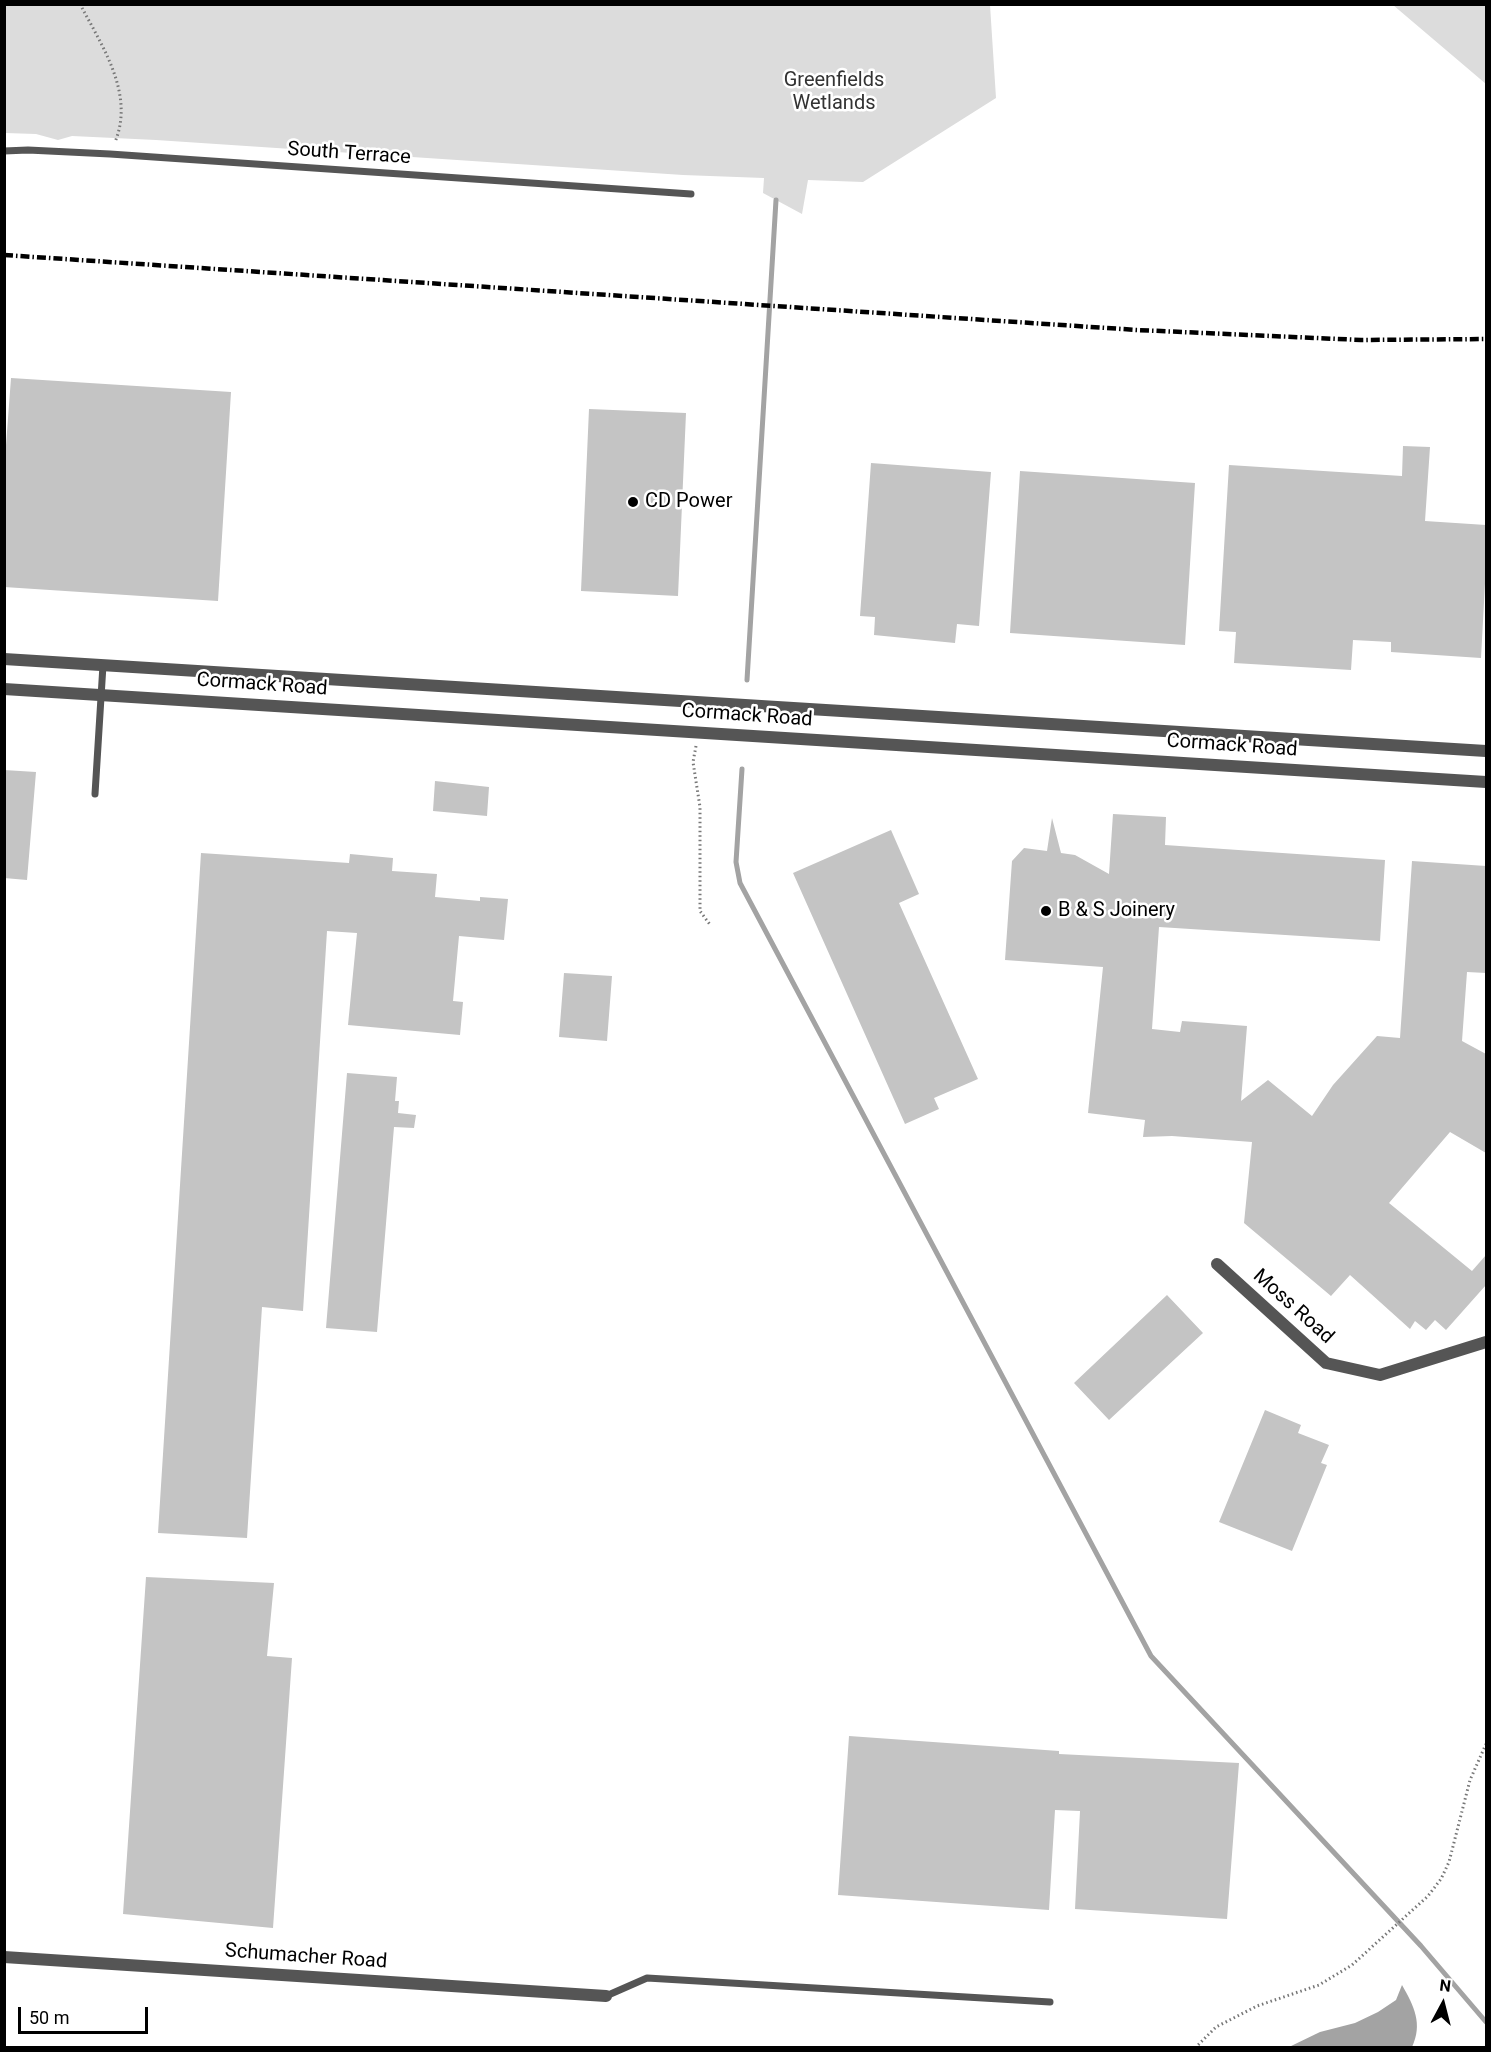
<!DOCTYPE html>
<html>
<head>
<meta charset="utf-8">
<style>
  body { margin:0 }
  #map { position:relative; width:1491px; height:2052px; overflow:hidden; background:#fff; font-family:Roboto,sans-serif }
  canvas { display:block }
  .frame { position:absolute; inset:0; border:6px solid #000; pointer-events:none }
  .north { position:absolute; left:1413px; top:1974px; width:60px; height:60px; -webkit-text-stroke:4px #fff; paint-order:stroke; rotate:7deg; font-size:16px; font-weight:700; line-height:24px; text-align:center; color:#000 }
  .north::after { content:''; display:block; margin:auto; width:21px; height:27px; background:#000; clip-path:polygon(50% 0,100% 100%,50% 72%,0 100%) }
  .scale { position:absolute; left:18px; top:2007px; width:130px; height:27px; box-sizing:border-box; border:3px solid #000; border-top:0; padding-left:8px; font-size:18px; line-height:21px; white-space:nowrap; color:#000; -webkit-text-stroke:4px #fff; paint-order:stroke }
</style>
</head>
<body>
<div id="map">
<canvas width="1491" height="2052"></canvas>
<div class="frame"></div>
<div class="north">N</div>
<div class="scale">50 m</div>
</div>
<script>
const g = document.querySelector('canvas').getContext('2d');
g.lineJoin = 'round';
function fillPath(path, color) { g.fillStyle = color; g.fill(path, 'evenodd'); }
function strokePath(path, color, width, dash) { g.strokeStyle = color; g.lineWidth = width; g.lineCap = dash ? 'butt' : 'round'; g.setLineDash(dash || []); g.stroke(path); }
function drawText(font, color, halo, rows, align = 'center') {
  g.font = font + ' Roboto,sans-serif'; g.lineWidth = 5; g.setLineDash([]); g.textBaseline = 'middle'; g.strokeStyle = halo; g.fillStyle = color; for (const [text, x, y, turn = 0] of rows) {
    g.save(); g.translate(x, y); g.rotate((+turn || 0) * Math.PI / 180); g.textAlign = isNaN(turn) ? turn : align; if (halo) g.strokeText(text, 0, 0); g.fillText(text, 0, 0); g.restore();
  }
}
fillPath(new Path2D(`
  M5 4 990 5 996 98 863 182 808 180 802 214 763 193 764 178 683 175 156 140 72 136 58 140 36 134 5 133Z
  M1393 5H1486V84Z`), '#dcdcdc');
fillPath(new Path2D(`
  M1402 1985C1414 2006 1423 2024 1412 2047H1289L1320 2032 1355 2023 1378 2012 1396 2000Z`), '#a3a3a3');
strokePath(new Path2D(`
  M747 680 776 200
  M742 769 736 862 740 883 1151 1656 1421 1946 1486 2022`), '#a3a3a3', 5);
fillPath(new Path2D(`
  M11 378 231 392 218 601 4 587V472Z
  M589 409 686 413 678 596 581 591Z
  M1403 446 1430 447 1425 521 1486 525V565L1481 658 1391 652V642L1353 640 1351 670 1234 663 1236 632 1219 631 1229 465 1402 476Z
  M871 463 991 472 979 626 957 624 955 643 874 635 875 617 860 616Z
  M1020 471 1195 483 1185 645 1010 633Z
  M4 770 36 772 27 880 4 878Z
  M435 781 489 787 487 816 433 811Z
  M1113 814 1166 817 1165 845 1385 860 1380 941 1159 927 1152 1029 1180 1032 1182 1021 1247 1026 1241 1101 1268 1080 1312 1116 1333 1085 1377 1036 1400 1038 1412 861 1486 866V973L1467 972 1462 1041 1486 1054V1153L1450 1132 1389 1203 1472 1271 1486 1255V1285L1446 1330 1435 1320 1426 1330 1415 1321 1410 1329 1350 1275 1331 1296 1244 1223 1252 1142 1172 1136 1143 1137 1145 1120 1088 1113 1103 967 1005 960 1012 861 1024 848 1047 851 1052 818 1061 853 1075 855 1109 874Z
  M891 830 919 894 899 903 978 1079 934 1098 939 1109 905 1124 793 873Z
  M201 853 349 863 350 854 393 858 392 871 437 874 435 897 480 901V897L508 899 504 940 459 936 453 1001 463 1002 460 1035 348 1025 357 933 327 931 303 1311 262 1307 247 1538 158 1533Z
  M564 973 612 976 607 1041 559 1037Z
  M347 1073 397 1077 395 1101H399L398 1113 416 1115 414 1128 394 1127 377 1332 326 1328Z
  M1167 1295 1203 1333 1109 1420 1074 1383Z
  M1265 1410 1301 1425 1298 1433 1329 1445 1321 1463 1327 1465 1292 1551 1219 1522Z
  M146 1577 274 1583 267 1656 292 1658 273 1928 123 1914Z
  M849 1736 1059 1751V1754L1239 1763 1227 1919 1075 1909 1080 1811 1055 1810 1049 1910 838 1895Z`), '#c4c4c4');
strokePath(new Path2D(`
  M80 4C102 46 135 94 115 142
  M696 746 693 762 700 807V911L711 926
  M1195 2048 1216 2027 1257 2006 1319 1985 1352 1965 1428 1896 1441 1879 1449 1862 1470 1780 1486 1744`), '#777', 3, [1.5, 3]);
strokePath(new Path2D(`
  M4 151 28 150 110 154 691 194
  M95 794 103 665
  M606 1996 647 1978 1050 2002`), '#555', 7);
strokePath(new Path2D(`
  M1217 1264 1326 1363 1380 1375 1486 1342
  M4 1957 606 1996`), '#555', 12);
strokePath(new Path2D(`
  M4 659 1486 751
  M4 689 1486 782`), '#555', 12);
strokePath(new Path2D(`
  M4 255 1137 330 1361 340 1486 339`), '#000', 4.5, [9, 3, 1.5, 3]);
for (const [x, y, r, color] of [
  [633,502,6,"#000"],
  [1046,911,6,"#000"]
]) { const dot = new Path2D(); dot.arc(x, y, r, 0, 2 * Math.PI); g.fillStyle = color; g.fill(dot); strokePath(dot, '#fff', 2); }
drawText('20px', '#333', '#fff', [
  ["Greenfields",834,81],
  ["Wetlands",834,104]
]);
drawText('20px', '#000', '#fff', [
  ["South Terrace",349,154,4],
  ["Cormack Road",262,685,4],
  ["Cormack Road",747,716,4],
  ["Cormack Road",1232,746,4],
  ["Moss Road",1293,1307,42],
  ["Schumacher Road",306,1957,4]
]);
drawText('20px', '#000', '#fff', [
  ["CD Power",645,502],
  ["B & S Joinery",1058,911]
], 'left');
</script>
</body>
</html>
